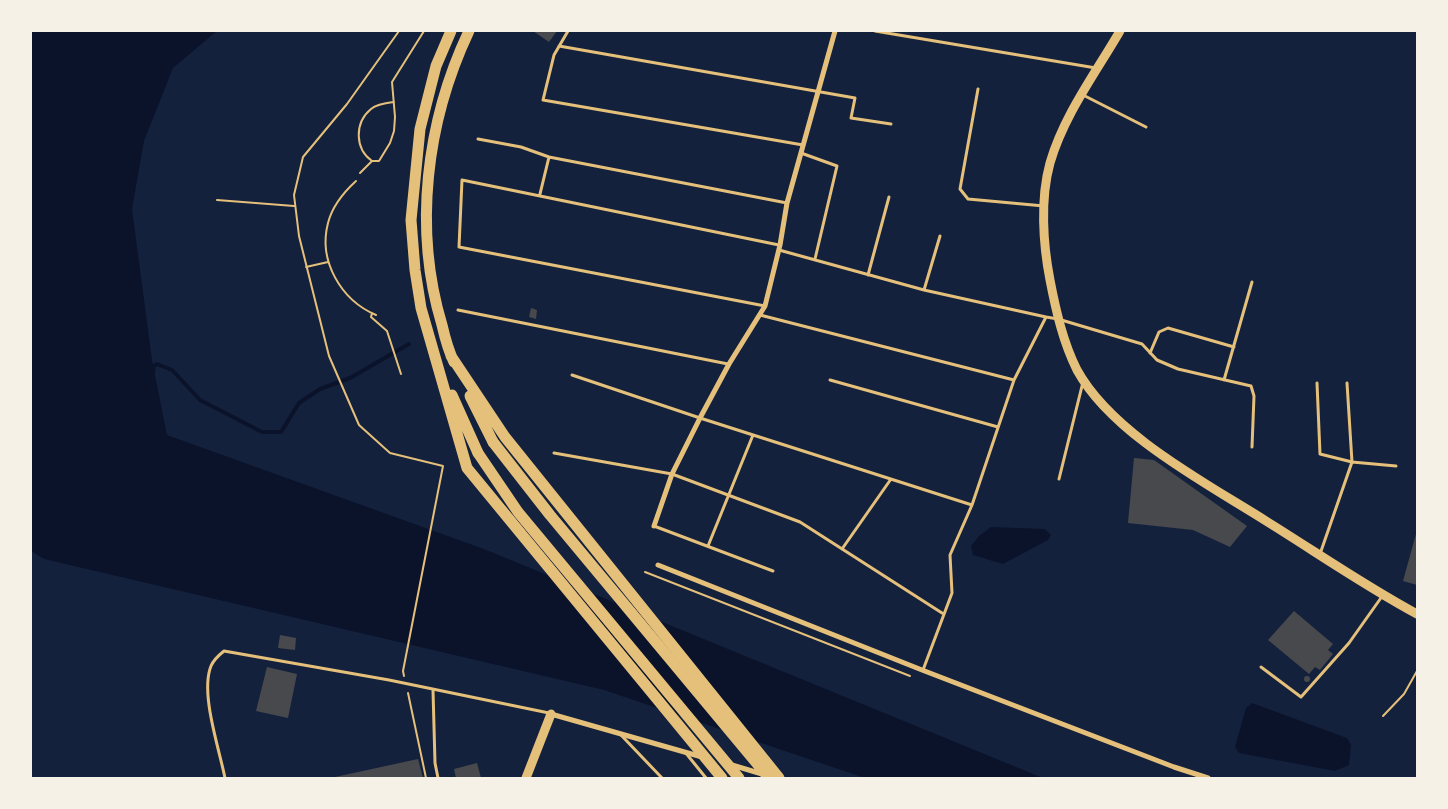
<!DOCTYPE html>
<html>
<head>
<meta charset="utf-8">
<style>
  body { margin:0 }
  #map { position:relative; width:1448px; height:809px; overflow:hidden; background:#14213d; font-family:Jost,sans-serif }
  canvas { display:block }
  .frame { position:absolute; inset:0; border:32px solid #f6f1e7; pointer-events:none }
</style>
</head>
<body>
<div id="map">
<canvas width="1448" height="809"></canvas>
<div class="frame"></div>
</div>
<script>
const g = document.querySelector('canvas').getContext('2d');
g.lineJoin = 'round';
function fillPath(path, color) { g.fillStyle = color; g.fill(path, 'evenodd'); }
function strokePath(path, color, width, dash) { g.strokeStyle = color; g.lineWidth = width; g.lineCap = dash ? 'butt' : 'round'; g.setLineDash(dash || []); g.stroke(path); }
fillPath(new Path2D(`
  M31 31H217L173 68 144 141 132 209 152 360 167 435 484 549 1043 778H865L604 690 44 559 31 551Z
  M991 527 1045 529 1051 535 1048 540 1003 564 973 555 971 546 979 536Z
  M1252 703 1347 738 1351 745 1349 765 1335 771 1239 753 1235 747 1246 708Z`), '#0b132b');
strokePath(new Path2D(`
  M153 372 154 366 157 364 172 370 200 400 262 432H281L299 403 320 389 350 378 409 344`), '#0b132b', 4);
fillPath(new Path2D(`
  M533 31H557L549 42Z
  M531 308 537 310 536 319 529 317Z
  M1134 458 1154 460 1247 526 1230 547 1193 530 1128 523Z
  M1416 534 1417 535V585L1403 581Z
  M1294 611 1333 644 1328 650 1333 654 1320 670 1315 667 1309 674 1268 640Z
  M280 635 296 638 295 650 278 648Z
  M267 667 297 674 288 718 256 711Z
  M1304 679a3 3 0 1 1 6 0a3 3 0 1 1-6 0Z
  M418 759 423 778H335V777Z
  M477 763 481 778H456L454 769Z`), '#48494c');
strokePath(new Path2D(`
  M399 31 347 104 303 157 294 195 299 236 329 356 359 425 390 453 443 466 403 671 404 676
  M372 161C355 149 354 123 371 109 377 104 386 103 394 102
  M360 173 372 161H379L390 143 394 131 395 117 392 82 424 31
  M356 181C344 192 332 207 328 223 318 261 341 300 376 315
  M217 200 294 206
  M306 267 328 262
  M372 313 371 317 387 331 401 374
  M645 572 910 676
  M408 693 426 778
  M1383 716 1404 694 1417 671`), '#e5c07b', 2);
strokePath(new Path2D(`
  M568 31 554 55 543 100 803 145
  M875 31 1096 68
  M559 46 855 98 851 118 891 124
  M978 89 960 189 968 199 1044 206
  M1083 95 1146 127
  M478 139 521 147 549 157 787 203
  M801 153 837 166 815 259
  M540 194 549 157
  M779 250 924 290 1046 317
  M868 275 889 197
  M924 290 940 236
  M765 306 459 247 462 180 779 245
  M458 310 728 364
  M760 315 1014 380
  M1150 353 1159 332 1168 328 1234 347
  M572 375 700 418 972 505
  M830 380 998 427
  M1224 380 1252 282
  M1317 383 1320 454 1352 462 1396 466
  M554 453 672 474 800 522 942 613
  M1059 479 1083 382
  M654 526 773 571
  M708 546 753 435
  M842 549 891 479
  M1320 554 1352 462 1347 383
  M1261 667 1301 697 1349 643 1383 595
  M923 670 952 593 950 555 972 505 1014 380 1046 317 1058 319 1142 344 1157 360 1178 369 1251 386 1254 396 1252 447
  M433 690 435 763 438 778
  M621 735 662 778
  M685 752 706 778
  M225 778C219 748 200 693 211 666 214 659 219 655 224 651L389 680 549 713`), '#e5c07b', 3);
strokePath(new Path2D(`
  M654 526 672 474 700 418 729 364 765 306 780 245 787 203 835 31
  M658 565 922 670 1174 767 1208 778
  M551 714 702 757
  M732 765 762 774`), '#e5c07b', 5);
strokePath(new Path2D(`
  M1120 31C1095 74 1064 115 1050 163 1040 199 1043 244 1050 280 1056 311 1063 342 1077 370 1112 434 1206 483 1266 521 1316 552 1365 586 1417 614
  M526 778 551 714`), '#e5c07b', 9);
strokePath(new Path2D(`
  M451 31 436 66 420 129 411 220 415 270 421 308 467 468 722 778
  M451 356 505 437 779 778
  M454 362C448 350 445 338 442 325 413 229 426 122 469 31
  M452 395 478 453
  M470 396 493 442`), '#e5c07b', 11);
strokePath(new Path2D(`
  M493 442 550 515 769 778
  M478 453 518 512 739 778`), '#e5c07b', 11);
</script>
</body>
</html>
